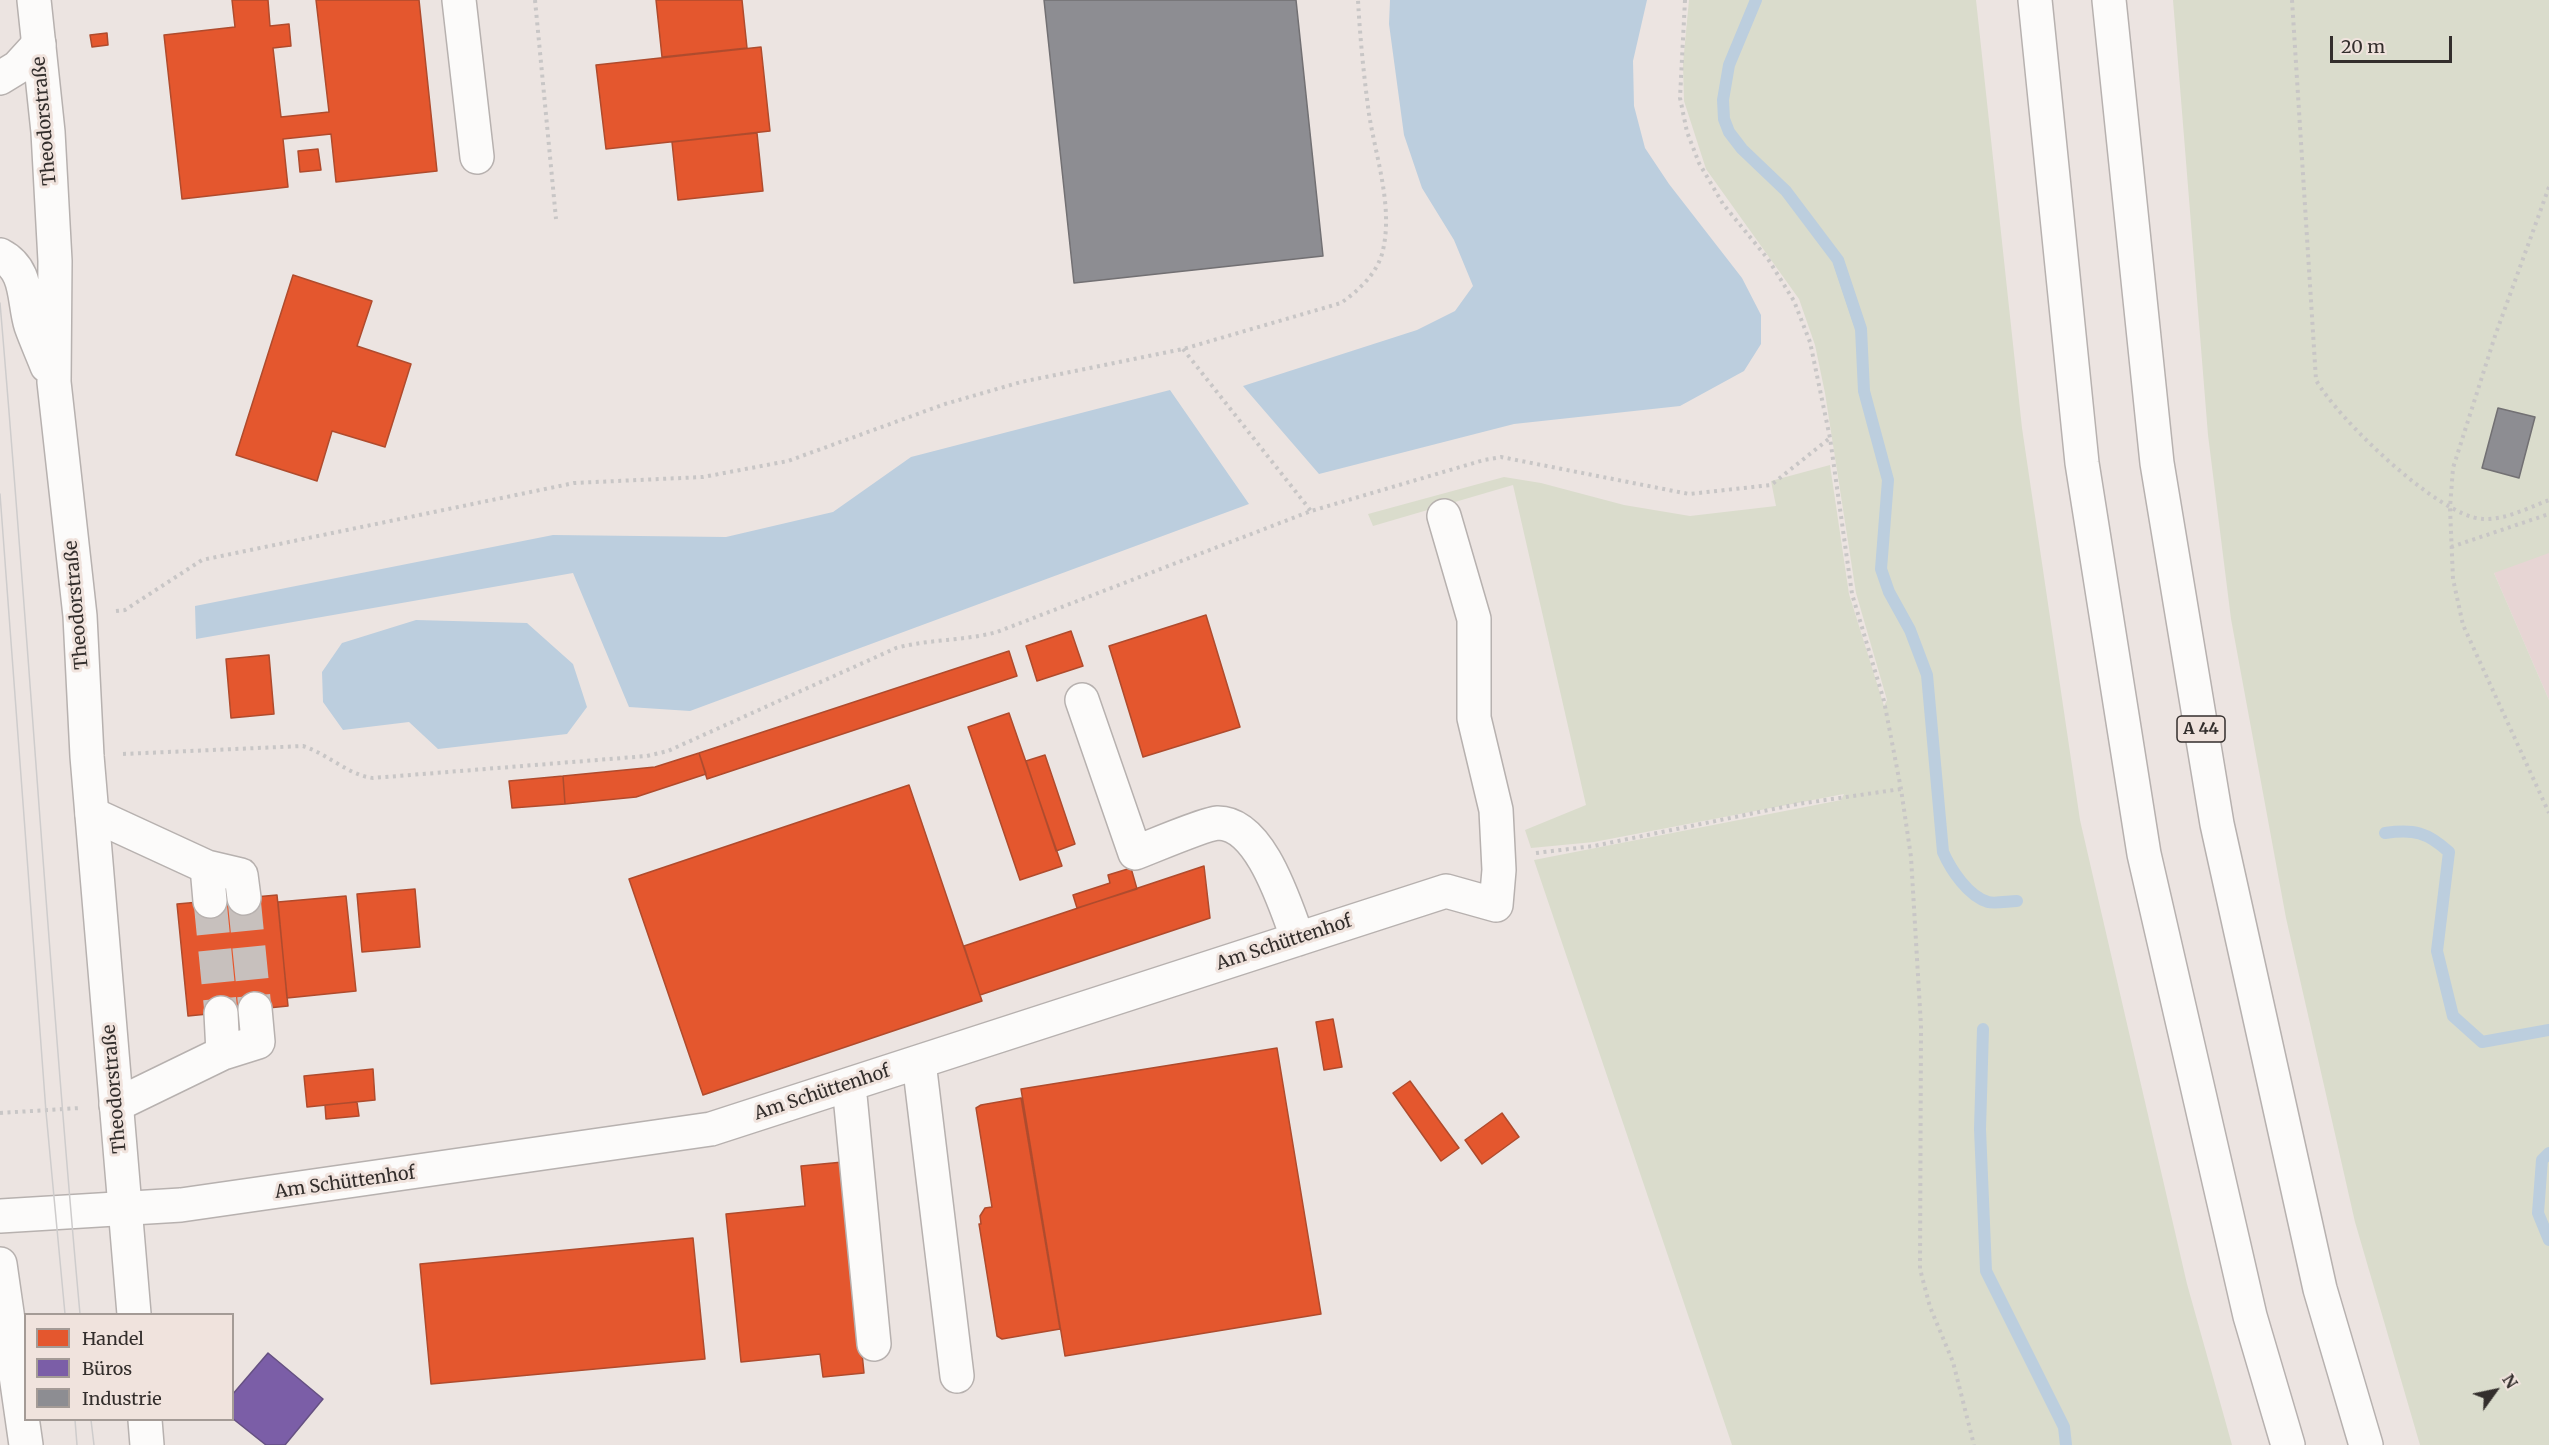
<!DOCTYPE html>
<html>
<head>
<meta charset="utf-8">
<style>
  body { margin:0 }
  #map { position:relative; width:2549px; height:1445px; overflow:hidden; background:#ece4e1; font-family:Merriweather,serif }
  canvas { display:block }
  .legend { position:absolute; left:24px; top:1313px; width:210px; height:108px; box-sizing:border-box; background:#f0e3dd; border:2px solid #a49b96; margin:0; padding:8px 10px; list-style:none; font-size:18px; color:#332e2c }
  .legend li { display:flex; align-items:center; gap:12px; height:30px }
  .legend b { width:30px; border:2px solid #a49b96 }
  .north { position:absolute; left:2465px; top:1361px; width:60px; height:60px; -webkit-text-stroke:4px #f0e3dd; paint-order:stroke; rotate:57deg; font-size:16px; font-weight:700; line-height:24px; text-align:center; color:#332e2c }
  .north::after { content:''; display:block; margin:auto; width:21px; height:27px; background:#332e2c; clip-path:polygon(50% 0,100% 100%,50% 72%,0 100%) }
  .scale { position:absolute; left:2330px; top:36px; width:122px; height:27px; box-sizing:border-box; border:3px solid #332e2c; border-top:0; padding-left:8px; font-size:18px; line-height:21px; white-space:nowrap; color:#332e2c; -webkit-text-stroke:4px #f0e3dd; paint-order:stroke }
</style>
</head>
<body>
<div id="map">
<canvas width="2549" height="1445"></canvas>
<ul class="legend">
<li><b style="height:16px;background:#e4572e"></b>Handel</li>
<li><b style="height:16px;background:#7b5ea7"></b>Büros</li>
<li><b style="height:16px;background:#8d8d92"></b>Industrie</li>
</ul>
<div class="north">N</div>
<div class="scale">20 m</div>
</div>
<script>
const g = document.querySelector('canvas').getContext('2d');
g.lineJoin = 'round';
function fillPath(path, color) { g.fillStyle = color; g.fill(path, 'evenodd'); }
function strokePath(path, color, width, dash) { g.strokeStyle = color; g.lineWidth = width; g.lineCap = dash ? 'butt' : 'round'; g.setLineDash(dash || []); g.stroke(path); }
function drawText(font, color, halo, rows, align = 'center') {
  g.font = font + ' Merriweather,serif'; g.lineWidth = 6; g.setLineDash([]); g.textBaseline = 'middle'; g.strokeStyle = halo; g.fillStyle = color; for (const [text, x, y, turn = 0] of rows) {
    g.save(); g.translate(x, y); g.rotate((+turn || 0) * Math.PI / 180); g.textAlign = isNaN(turn) ? turn : align; if (halo) g.strokeText(text, 0, 0); g.fillText(text, 0, 0); g.restore();
  }
}
fillPath(new Path2D(`
  M2549 525V700L2494 573Z`), '#e7d5d4');
fillPath(new Path2D(`
  M1689 0H1976L2022 428 2080 820 2187 1284 2232 1445H1732L1534 860 1841 800 1844 794 1594 842 1531 848 1525 830 1586 805 1513 485 1373 526 1368 514 1504 477 1541 483 1624 505 1690 516 1776 506 1771 481 1830 465 1849 594 1884 706 1887 700 1856 593 1825 393 1815 345 1799 299 1706 169 1684 101 1683 64Z
  M2173 0H2549V553L2494 573 2549 700V1445H2420L2355 1222 2286 918 2231 619 2208 435Z`), '#dadccc');
fillPath(new Path2D(`
  M1390 0H1647L1633 61 1634 106 1645 148 1669 184 1742 278 1761 315V344L1744 371 1680 406 1514 424 1319 474 1243 386 1417 330 1455 311 1473 286 1454 240 1422 188 1404 135 1389 24Z
  M1170 390 1249 504 690 711 629 707 573 573 196 639 195 606 553 535 726 537 833 512 911 457Z
  M416 620 527 623 573 664 587 707 567 734 438 749 409 722 343 730 323 702 322 672 342 643Z`), '#bccede');
const shops = new Path2D(`
  M232 0H268L270 26 289 24 291 46 273 48 281 117 329 112 316 0H419L437 171 336 182 331 134 283 139 288 187 182 199 164 35 235 27Z
  M656 0H742L747 48 662 57Z
  M107 33 108 45 92 47 90 35Z
  M761 47 770 131 606 149 596 65Z
  M757 133 763 191 678 200 672 142Z
  M318 149 321 170 300 172 298 151Z
  M293 275 372 301 357 346 411 364 385 447 332 431 317 481 236 455Z
  M1206 615 1240 727 1143 757 1109 646Z
  M1071 631 1083 666 1037 681 1026 646Z
  M1009 651 1017 676 707 779 699 753Z
  M269 655 274 714 231 718 226 659Z
  M1009 713 1062 866 1020 880 968 727Z
  M699 753 706 774 636 797 565 804 563 776 655 767Z
  M1045 755 1075 844 1056 851 1026 761Z
  M563 776 565 804 512 808 509 781Z
  M909 785 982 1001 703 1095 629 879Z
  M1204 866 1210 918 980 995 964 946Z
  M1131 868 1137 889 1077 908 1073 895 1110 883 1108 875Z
  M415 889 420 947 362 952 357 894Z
  M277 895 288 1006 188 1016 177 904Z
  M346 896 356 991 287 998 278 902Z
  M1333 1019 1342 1067 1324 1070 1316 1022Z
  M1277 1048 1321 1314 1065 1356 1021 1089Z
  M373 1069 375 1100 307 1107 304 1076Z
  M1410 1081 1459 1148 1441 1161 1393 1093Z
  M1021 1098 1060 1329 1002 1339 997 1336 979 1224H981L980 1216 985 1208 992 1207 976 1108 981 1105Z
  M357 1102 359 1116 326 1119 325 1105Z
  M1502 1113 1519 1137 1482 1164 1465 1140Z
  M843 1162 864 1373 823 1377 820 1354 741 1362 726 1214 805 1206 801 1166Z
  M693 1238 705 1359 431 1384 420 1264Z`);
fillPath(shops, '#e4572e');
strokePath(shops, '#af4b2d', 1.5);
const offices = new Path2D(`
  M268 1353 323 1399 285 1445H266L232 1418V1395Z`);
fillPath(offices, '#7b5ea7');
strokePath(offices, '#655082', 1.5);
const industry = new Path2D(`
  M1044 0H1296L1323 256 1074 283Z
  M2498 408 2535 417 2519 478 2482 468Z`);
fillPath(industry, '#8d8d92');
strokePath(industry, '#727073', 1.5);
strokePath(new Path2D(`
  M1756 0 1729 65 1723 100 1724 119 1729 132 1742 149 1786 191 1838 260 1861 329 1864 391 1888 480 1881 569 1889 592 1910 630 1927 675 1943 852C1951 870 1968 896 1988 902 1995 904 2009 901 2017 901
  M2385 833C2414 829 2427 832 2449 852L2437 951 2453 1016 2482 1042 2549 1030
  M1983 1029 1980 1129 1986 1271 2064 1427 2066 1445
  M2549 1153 2542 1160 2538 1213 2549 1240`), '#bccede', 12);
strokePath(new Path2D(`
  M244 898 255 1009
  M210 901 221 1013`), '#c7c0bd', 33, [33, 16]);
const minor = new Path2D(`
  M459 0 477 157
  M0 78 18 67 39 44
  M1082 700 1135 853C1151 847 1204 824 1218 823 1261 823 1285 905 1298 939
  M92 814 207 867 210 901
  M207 867 241 875 244 898
  M223 1053 258 1042 255 1009
  M919 1062 957 1376
  M849 1085 874 1344
  M116 1105 223 1053 221 1013
  M0 1216 181 1205 711 1129 1446 891 1496 905 1499 870 1496 810 1474 718V619L1444 516`);
const major = new Path2D(`
  M34 0 48 132 55 261 54 382 80 616 87 756 134 1314
  M0 255C29 270 23 300 31 326 36 340 42 353 47 366
  M0 1264 26 1445
  M145 1420 147 1445`);
const highway = new Path2D(`
  M2035 0 2082 463 2144 854 2250 1316 2288 1445
  M2109 0 2157 463 2217 824 2320 1289 2366 1445`);
strokePath(minor, '#b7b1af', 36);
strokePath(major, '#b7b1af', 36);
strokePath(highway, '#b7b1af', 36);
strokePath(new Path2D(`
  M535 0 556 219
  M1685 0 1680 98 1687 132 1699 163 1723 204 1768 259 1794 301 1810 342 1830 438 1852 594 1884 701 1901 789 1911 857 1921 1026 1920 1269 1930 1307 1953 1362 1974 1445
  M2292 0 2316 380C2337 418 2439 517 2483 519 2505 520 2528 508 2549 500
  M2549 187 2495 336 2453 468 2450 508 2453 579 2463 625 2549 813
  M1183 349 1311 511
  M2451 547 2549 514
  M116 611 125 610 202 560 574 483 703 477 788 461 945 404 1021 382 1183 349 1341 303C1359 290 1378 273 1383 250 1393 206 1376 158 1369 114 1364 77 1360 38 1358 0
  M123 754 303 746C328 754 348 775 373 778L647 756 668 751 896 648C929 639 964 641 997 632L1311 511 1484 460 1501 457 1689 494 1771 485 1830 438
  M1536 853 1594 846 1798 804 1901 789
  M0 1113 80 1108`), '#c8c6c6', 4, [3, 4.5]);
strokePath(minor, '#fcfbfa', 33);
strokePath(major, '#fcfbfa', 33);
strokePath(highway, '#fcfbfa', 33);
strokePath(new Path2D(`
  M0 303C29 640 49 978 80 1314
  M0 494 46 1112 65 1314
  M75 1420 77 1445
  M91 1420 94 1445`), '#cecccc', 1.5);
for (const [x, y, w] of [
  [2201,729,48]
]) { const box = new Path2D(); box.roundRect(x - w / 2, y - 13, w, 26, 4.5); g.fillStyle = '#f0e3dd'; g.fill(box); strokePath(box, '#332e2c', 1.5); }
drawText('bold 16px', '#332e2c', null, [
  ["A 44",2201,729]
]);
drawText('18px', '#332e2c', '#f0e3dd', [
  ["Theodorstraße",45,121,-95],
  ["Theodorstraße",77,605,-95],
  ["Am Schüttenhof",1284,943,-18],
  ["Theodorstraße",115,1089,-95],
  ["Am Schüttenhof",822,1093,-18],
  ["Am Schüttenhof",345,1183,-8]
]);
</script>
</body>
</html>
